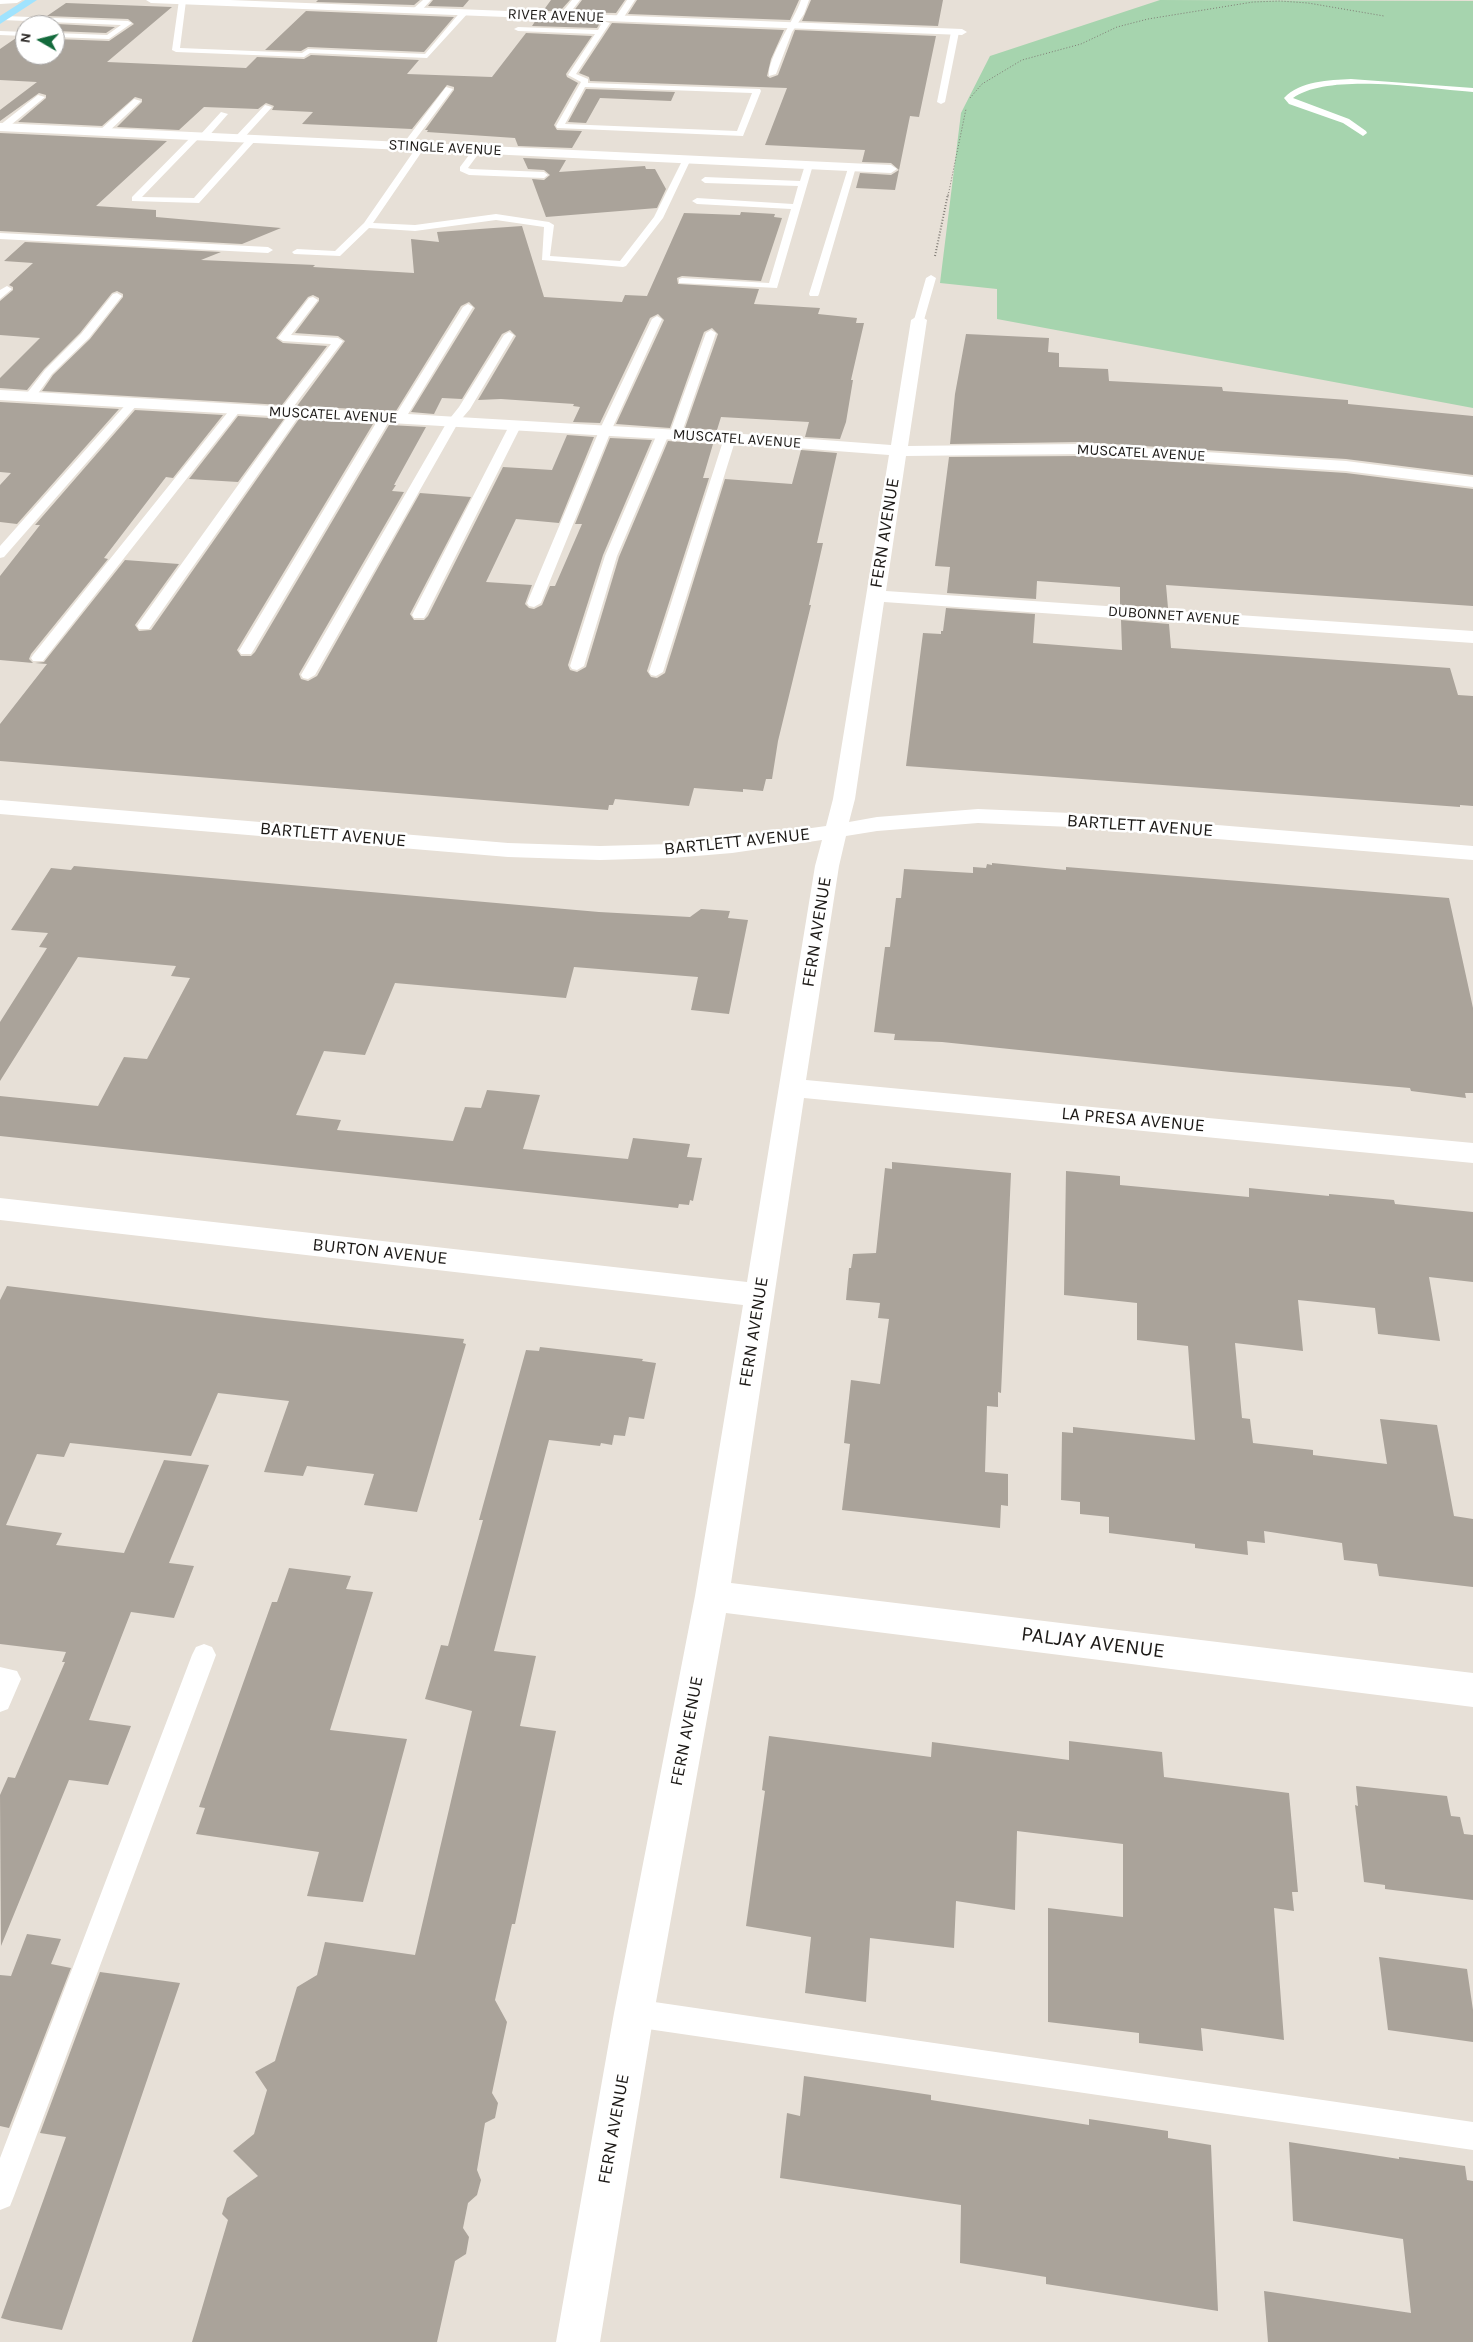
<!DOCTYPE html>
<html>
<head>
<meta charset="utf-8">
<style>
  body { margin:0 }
  #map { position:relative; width:1473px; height:2342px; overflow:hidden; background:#e7e0d7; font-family:Karla,sans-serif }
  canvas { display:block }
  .north { position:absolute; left:15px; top:15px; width:50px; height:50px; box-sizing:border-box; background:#fff; border:1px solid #a5a3a2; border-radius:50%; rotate:278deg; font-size:14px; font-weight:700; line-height:20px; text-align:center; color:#1d1a17 }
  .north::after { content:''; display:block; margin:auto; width:18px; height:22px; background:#136a3c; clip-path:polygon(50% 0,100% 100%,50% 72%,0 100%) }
</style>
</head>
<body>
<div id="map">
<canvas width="1473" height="2342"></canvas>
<div class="north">N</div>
</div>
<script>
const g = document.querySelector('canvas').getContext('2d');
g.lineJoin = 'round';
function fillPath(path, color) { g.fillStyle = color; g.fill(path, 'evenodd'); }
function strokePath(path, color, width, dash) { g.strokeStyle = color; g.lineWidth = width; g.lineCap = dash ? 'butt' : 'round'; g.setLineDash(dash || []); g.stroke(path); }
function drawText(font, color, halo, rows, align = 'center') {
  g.font = font + ' Karla,sans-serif'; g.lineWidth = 5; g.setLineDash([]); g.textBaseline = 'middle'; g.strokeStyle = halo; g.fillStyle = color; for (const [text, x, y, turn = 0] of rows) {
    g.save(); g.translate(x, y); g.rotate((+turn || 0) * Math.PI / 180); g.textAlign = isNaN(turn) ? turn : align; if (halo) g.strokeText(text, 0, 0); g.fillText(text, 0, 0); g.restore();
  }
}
fillPath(new Path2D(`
  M1160 0 1473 1V408L997 319V289L940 283 961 113 990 56Z`), '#a6d4ae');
fillPath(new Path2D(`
  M318 0H420L414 5 316 2Z
  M433 0H469L463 7 428 6Z
  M551 0H570L560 11H543Z
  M582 0H625L616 13 573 12Z
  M637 0H799L790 20 628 14Z
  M811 0H943L938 26 802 21Z
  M66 3 172 7 107 62 246 68 257 57 304 59 311 55 419 60 407 74 492 77 526 33 592 36 566 74 567 77 578 83 554 125 557 130 582 131 572 148 518 146 515 138 427 132 428 130H425L454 90V87L447 85 412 129 302 124 313 112 272 110 274 106 266 103 258 109 204 107 179 130 117 127 142 102V99L135 97 102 126 18 122 46 98V95L39 93 0 121V110L37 82 0 80V49L16 38H25V55H55V39L109 41 134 24 128 19 47 16Z
  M306 11 454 17 424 52 308 47 301 51 265 50Z
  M536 20 600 23 597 28 532 26Z
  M37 23 115 27 106 33 55 31V25H34Z
  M612 23 784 30 771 59 767 76 770 78 778 75 795 30 936 36 919 117 910 116 895 190 856 188 860 173 891 175 899 170 891 163 862 162 865 150 765 145 787 88 590 81 589 77 579 73Z
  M586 89 675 92 671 101 600 98 586 123 568 122Z
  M0 133 167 141 96 206 156 210V217L281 228 242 244 0 231Z
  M523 158 566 160 559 172 645 166 646 169H655L666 189 657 208 546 217 532 179 544 180 550 175 544 170 528 169Z
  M741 212 775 214 774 217 782 218 761 281 682 276 677 278 678 284 759 289 754 304 820 308 818 314 857 318 856 323H864L851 380H853L846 422 840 439 805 437 809 422 721 417 717 430 685 428 718 334 712 328 704 332 670 428 616 424 664 320 658 314 650 318 600 423 573 422 580 407 573 406 574 404 501 399 478 400 516 336 510 330 502 334 462 399 442 398 434 414 411 412 475 308 469 302 461 306 396 411 297 406 345 341 338 336 295 333 319 301V298L313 295 308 297 276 338 283 343 327 346 282 405 42 391 53 375 90 339 123 297V294L117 291 112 293 80 333 44 369 27 390 0 388V378L40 338 0 335V301L13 290V287L9 285 33 263 4 261 25 242 221 252 201 260 315 265 313 267 414 273 411 239 439 242 437 232 522 226 544 297 622 302 625 295 647 296 684 213 740 215Z
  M966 334 1049 338 1048 352 1059 353V367L1108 369 1109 381 1222 387 1223 391 1348 400V404L1473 416V475L1346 459 1080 442 950 444 955 394Z
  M0 402 119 409 17 524 0 522V485L11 473 0 472Z
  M135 410 223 415 173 478 166 477 104 558 108 559 31 654 29 659 33 663 0 660V576L40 525H35Z
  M238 416 284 419 238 482 189 479Z
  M299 419 373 424 237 650 241 656H251L255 652 389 425 426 427 394 485H396L392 491 404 492 299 674 301 679 308 681 317 676 420 493 471 497 410 614 414 620H424L428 616 503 467 552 470 567 435 594 437 559 523 516 519 486 582 532 585 525 604 529 608 534 609 542 605 550 586H555L582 524H575L610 438 652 440 603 555 568 665 570 670 577 672 586 667 619 557 668 441 713 444 703 478H709L647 671 651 677 657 678 665 673 725 479 792 484 801 450 837 453 817 543H823L809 605H811L778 741 772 779H766L763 791 743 789V792L694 788 689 806 615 799 613 805H609L608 810 0 761V724L47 664 35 663 44 662 125 560 179 564 135 625 139 631 151 630Z
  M1080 456 1346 473 1473 489V606L1166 585 1168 608 1120 605V587L1037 581 1036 599 947 593 950 567 935 566 949 457Z
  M946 608 1035 614 1033 643 1122 650 1121 620 1169 624 1171 648 1450 668 1458 695 1473 696V806L1460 805V807L906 766 923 633 941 634V631H943Z
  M992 863 1066 870V867L1449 898 1473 1008V1093H1465L1466 1098 1411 1091 1410 1088 1231 1072 942 1042 894 1040 895 1034 874 1032 885 947H890L896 898H901L904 869 973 873V867L986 868 987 864 992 865Z
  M74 866 599 912 690 917 701 909 730 911 728 918 748 920 729 1014 691 1010 698 977 574 967 566 998 395 983 365 1055 324 1051 296 1115 341 1120 337 1130 453 1141 465 1107 481 1108 487 1090 540 1095 523 1149 628 1159 633 1138 690 1144 687 1157 702 1158 693 1201 690 1200 689 1205 679 1204 678 1208 0 1136V1096L98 1106 124 1057 147 1059 190 978 171 976 176 966 78 957 0 1081V1022L47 948 39 947 48 933 11 930 51 868 71 870Z
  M892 1162 1011 1173 1001 1393 998 1392V1407L987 1406 985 1472 1008 1474V1506L1001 1505 1000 1528 842 1510 850 1444 844 1443 851 1380 880 1384 889 1319 878 1318 880 1303 846 1300 849 1268H851L853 1254 876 1253 885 1168 892 1169Z
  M1066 1171 1120 1176V1185L1249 1197V1188L1329 1196V1194L1394 1200 1395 1204 1473 1212V1282L1429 1277 1440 1341 1378 1334 1375 1308 1298 1300 1303 1351 1235 1343 1242 1418 1250 1419 1253 1443 1313 1450V1455L1387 1464 1380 1419 1437 1425 1454 1516 1473 1519V1587L1379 1576 1377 1564 1344 1560 1342 1543 1264 1531 1265 1543 1247 1541 1248 1555 1195 1548V1544L1109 1533V1517L1080 1514V1502L1061 1500 1062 1432 1073 1433V1427L1195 1440 1188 1346 1137 1340V1303L1064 1295Z
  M7 1286 265 1318 464 1339 463 1343 466 1344 417 1512 364 1505 374 1474 307 1466 303 1476 264 1472 289 1401 218 1393 191 1456 70 1443 64 1457 37 1454 6 1525 62 1533 56 1545 124 1553 164 1460 209 1465 169 1563 194 1566 174 1618 131 1612 89 1720 131 1726 108 1785 69 1780 1 1946 0 1795 8 1777 15 1778 65 1662H62L66 1652 0 1644V1300Z
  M540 1347 643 1359 642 1361 656 1363 644 1419 629 1417 625 1436 614 1435 612 1445 601 1443 600 1446 549 1440 494 1651 536 1656 520 1726 556 1731 515 1924H512L495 2000 507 2022 492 2093 498 2103 495 2118 485 2123 477 2170 481 2180 477 2195 468 2203 463 2228 469 2237 466 2254 455 2261 437 2342H192L228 2220 222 2214 227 2198 258 2176 233 2151 254 2134 267 2090 255 2072 275 2061 297 1987 317 1975 325 1942 415 1955 472 1711 425 1699 441 1645 448 1646 483 1520H479L526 1350 539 1351Z
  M289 1568 351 1576 346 1589 373 1592 330 1730 407 1739 363 1902 307 1896 319 1852 196 1834 205 1808 199 1807 272 1602H277Z
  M769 1736 931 1757 932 1742 1069 1760V1741L1162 1752 1164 1777 1289 1793 1298 1892H1292L1294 1911 1274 1908 1284 2040 1201 2028 1203 2051 1139 2043V2033L1048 2022V1908L1123 1917V1844L1017 1831 1015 1910 956 1901 954 1948 870 1938 866 2002 805 1993 811 1937 746 1926 765 1791 762 1790Z
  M1356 1786 1447 1796 1451 1816 1460 1817 1464 1834 1473 1835V1900L1385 1889V1885L1364 1882 1355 1805 1358 1806Z
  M27 1934 61 1939 51 1964 71 1968 9 2128 0 2126V1975L11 1976Z
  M1379 1957 1467 1969 1473 2010V2042L1388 2030Z
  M100 1972 180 1983 62 2330 12 2321 1 2318 66 2137 40 2133Z
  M804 2076 931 2095V2100L1089 2125V2119L1168 2131V2138L1211 2145 1218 2311 1046 2284V2277L960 2263 961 2205 780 2178 787 2113 800 2116Z
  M1289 2142 1399 2159V2157L1465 2166 1467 2180 1473 2181V2342H1268L1264 2291 1411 2313 1403 2239 1293 2221Z`), '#aaa39a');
strokePath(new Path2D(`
  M970 98 982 84 1022 60 1081 44 1117 27 1148 19 1253 2 1280 1 1308 3 1384 16
  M948 196 966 109`), '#7f7a74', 1, [1, 2]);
strokePath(new Path2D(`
  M935 256 948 194`), '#7f7a74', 2, [1, 2]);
fillPath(new Path2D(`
  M179 0 186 1 180 48 302 53 308 49 425 54 462 10 469 12 427 58 310 53 304 57 176 52 172 50Z
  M423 0H431L420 12H414V8Z
  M572 0H580L566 18H560L559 16Z
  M627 0H635L622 20H616L615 18Z
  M801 0H809L804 14 792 32 776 74 769 76C767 58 795 19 801 0Z
  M5 16 128 21 132 23 109 39 55 37V33L107 35 121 25 2 20 1 18Z
  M603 21 610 23 576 74 588 79V83L760 89 761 91 743 136 557 128 556 126 581 82 568 75 595 34 518 31 514 29 518 27 598 30ZM585 87 752 93 737 131 565 124Z
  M955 30 959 32 945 102 941 104 937 102 951 32Z
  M0 31 25 32V36L0 35Z
  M1351 79 1473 88V92C1428 89 1329 72 1293 98L1349 119 1366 131 1367 133 1363 136 1343 123 1289 104 1284 98C1300 81 1329 80 1351 79Z
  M446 87 453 89 409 148H403V144Z
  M38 95 45 97 6 129H0V125Z
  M134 99 141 101 106 134H100V130Z
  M265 105 272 107 242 140H236V136Z
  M221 112 228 114 207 138 200 137 142 197 194 198 249 137H255V141L199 203 132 201V197L194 134 200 135Z
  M421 144 425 147 373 223 415 225 496 214 549 222 554 225 550 256 620 261 654 217 684 157 691 159 663 218 626 266 623 267 542 260 544 227 496 220 415 231 369 228 340 256 294 254 292 252 297 249 335 251 364 223 418 145Z
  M478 146 482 149 468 168 471 169 544 172 548 175 544 178 469 175 460 171V167L475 147Z
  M809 162 813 165 777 288 679 283V279L682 278 769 283 791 209 697 204 692 201 697 198 793 204 798 186 705 183 701 180 705 177 800 181 805 165Z
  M849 165 856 167 819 294 818 296H810L809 294Z
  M0 233 268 247 273 250 268 253 0 239Z
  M931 275 936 278 924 320 923 322H915L914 320 926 278Z
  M7 286 12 289 0 299V290Z
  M117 293 122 296 89 338 52 374 34 399H26L24 397 45 370 81 334 113 294Z
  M313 297 318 300 291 335 338 338 343 341 288 414H280V410L331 344 283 341 278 338 309 298Z
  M468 304 473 307 405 419 403 421H395L393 419 463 307Z
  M657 316 662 319 611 431 541 603 534 607 529 606 527 603 599 431 652 319Z
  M711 330 716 333 681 435 679 437H671L669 435 706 333Z
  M509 332 514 335 470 409 458 423 315 675 308 679 303 678 301 675 447 422 459 407 504 335Z
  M133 400 139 403 137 405 4 557 0 558V546L129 401Z
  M236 406 242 409 240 411 43 661H33L31 658 33 655 232 407Z
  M296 409 302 412 149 629H139L137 626 139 623 292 410Z
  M385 415 391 418 253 651 251 654H241L239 651 379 418Z
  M515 423 521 426 426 615 424 618H414L412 615 509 426Z
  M663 431 669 434 617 556 584 666 577 670 572 669 570 666 605 556 657 434Z
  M730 435 736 438 663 672 656 676 651 675 649 672 724 438Z
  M204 1644 212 1647 216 1655 14 2196 10 2206 0 2210V2158L192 1655 196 1647Z
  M0 1667 17 1671 21 1679 8 1709 0 1712Z
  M634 1999 1473 2122V2150L634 2027 624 2023 620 2013 624 2003Z`), '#fff');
fillPath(new Path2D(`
  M146 0H230L962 29 967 32 962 35 151 3Z
  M0 123 891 165 897 169 891 173 0 131Z
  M919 315 927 320 908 446 1080 444 1346 461 1473 477V487L1346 471 1080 454 906 456 886 591 1473 631V643L884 602 855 799 849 822 877 817 978 809 1071 813 1473 846V860L1071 827 978 823 877 831 846 836 839 866 806 1080 1473 1143V1163L804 1098 731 1583 1473 1673V1707L726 1613 654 2013 600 2342H556L614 2013 695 1596 743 1305 0 1220V1198L747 1282 815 866 822 840 732 853 672 858 600 860 508 857 0 814V800L508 843 600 846 672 844 732 839 826 826 833 799 889 455 730 443 0 400V390L730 433 891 445 911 320Z`), '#fff');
fillPath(new Path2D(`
  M0 0H22L17 3 0 4Z`), '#fff');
fillPath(new Path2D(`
  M25 0H37L0 24V16Z`), '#a0e3fe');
drawText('15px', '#1d1a17', '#fff', [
  ["RIVER AVENUE",556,16,2],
  ["STINGLE AVENUE",445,148,3],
  ["MUSCATEL AVENUE",333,415,3],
  ["MUSCATEL AVENUE",737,439,4],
  ["MUSCATEL AVENUE",1141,453,3],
  ["DUBONNET AVENUE",1174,616,4]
]);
drawText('18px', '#1d1a17', '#fff', [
  ["FERN AVENUE",885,533,-81],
  ["BARTLETT AVENUE",1140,826,4],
  ["BARTLETT AVENUE",333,835,5],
  ["BARTLETT AVENUE",737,842,-6],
  ["FERN AVENUE",817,932,-81],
  ["LA PRESA AVENUE",1133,1120,5],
  ["BURTON AVENUE",380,1252,6],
  ["FERN AVENUE",754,1332,-81],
  ["FERN AVENUE",687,1731,-79],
  ["FERN AVENUE",614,2129,-80]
]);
drawText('21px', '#1d1a17', '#fff', [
  ["PALJAY AVENUE",1093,1643,7]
]);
</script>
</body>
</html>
